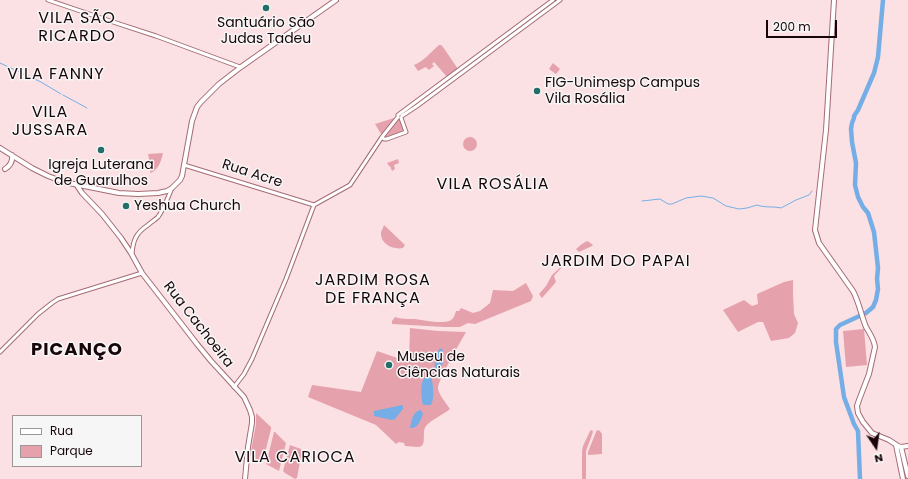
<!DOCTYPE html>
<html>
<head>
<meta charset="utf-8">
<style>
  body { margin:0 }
  #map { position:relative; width:908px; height:479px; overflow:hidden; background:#fbe1e4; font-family:Poppins,sans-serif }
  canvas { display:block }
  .legend { position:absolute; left:12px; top:415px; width:130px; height:52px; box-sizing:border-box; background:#f6f6f6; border:1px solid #9d9697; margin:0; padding:5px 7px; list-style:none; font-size:12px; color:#180509 }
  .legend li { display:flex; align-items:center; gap:8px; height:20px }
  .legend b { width:20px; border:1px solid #9d9697 }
  .north { position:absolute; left:856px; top:427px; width:40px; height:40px; -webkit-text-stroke:3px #f6f6f6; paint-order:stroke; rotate:167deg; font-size:11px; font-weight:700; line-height:16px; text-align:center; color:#180509 }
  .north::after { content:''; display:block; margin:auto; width:14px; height:18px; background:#180509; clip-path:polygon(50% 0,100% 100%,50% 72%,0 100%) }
  .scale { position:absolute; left:766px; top:20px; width:71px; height:18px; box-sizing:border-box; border:2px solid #180509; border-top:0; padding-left:5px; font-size:12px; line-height:14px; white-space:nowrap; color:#180509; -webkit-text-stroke:3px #f6f6f6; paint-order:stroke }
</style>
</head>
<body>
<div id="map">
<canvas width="908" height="479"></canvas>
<ul class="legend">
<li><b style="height:5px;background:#fff"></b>Rua</li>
<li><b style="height:11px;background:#e6a2ac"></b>Parque</li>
</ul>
<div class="north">N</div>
<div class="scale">200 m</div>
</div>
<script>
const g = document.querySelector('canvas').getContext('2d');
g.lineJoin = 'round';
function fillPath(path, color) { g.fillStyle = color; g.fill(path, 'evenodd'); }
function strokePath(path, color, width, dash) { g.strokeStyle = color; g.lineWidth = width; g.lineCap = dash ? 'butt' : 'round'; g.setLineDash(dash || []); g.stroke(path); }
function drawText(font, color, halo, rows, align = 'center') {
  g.font = font + ' Poppins,sans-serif'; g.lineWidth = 3; g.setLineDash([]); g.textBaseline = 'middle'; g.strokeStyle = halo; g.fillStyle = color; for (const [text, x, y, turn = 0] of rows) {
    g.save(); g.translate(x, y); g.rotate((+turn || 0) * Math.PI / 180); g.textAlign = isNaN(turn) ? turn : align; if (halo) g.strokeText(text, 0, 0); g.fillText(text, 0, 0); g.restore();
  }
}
fillPath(new Path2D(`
  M555 0H559L404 114 403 112Z
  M439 45H441L443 47 458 69 447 77 434 62 432 64 434 66 429 70 426 67 418 71 414 65C424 61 431 52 439 45Z
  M553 63 560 69 556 74 549 69Z
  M397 117 400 118 404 132 386 137 381 134 375 124Z
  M463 144a7 7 0 1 1 14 0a7 7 0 1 1-14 0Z
  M163 153C161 161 159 169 151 173L150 172 149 159 148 154Z
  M398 159 399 163 394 165 395 169 392 171 390 166H389L387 163Z
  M384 225 405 245 403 248C393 250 380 244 381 232 382 230 383 228 384 225Z
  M587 241 589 242 593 245 592 246 579 252 576 249 582 244Z
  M563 265V266L554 276 556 282 542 298 539 294 546 286 552 275Z
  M793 280V294L794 314 798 323 795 333 789 338 771 341 763 322H758L738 332 723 310 744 300 752 306 758 304 757 294 784 282Z
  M526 283 533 296 531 301 475 324 468 323 460 327H444L392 324V321L395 317C401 319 407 319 414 319 423 320 440 324 449 321 453 320 455 315 456 311H459L461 308 473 313 480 311 490 303 493 290 513 291Z
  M410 328 438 331 466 332C461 341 438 380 438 388 438 394 447 404 450 409 444 414 431 420 426 426 421 432 428 447 418 447 414 447 409 446 405 446L404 443 399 442 396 444 376 425 308 397 312 385 361 392 377 351 409 362Z
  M864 329 867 365 846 367 843 331Z
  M256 413 271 427V429L263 461 261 462 250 456 256 424Z
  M592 430 593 432 586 451V479H582V451L583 446 590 431Z
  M597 430 600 431 602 434V454L588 455V452L596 432Z
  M274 432H275L286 443 279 471 266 464Z
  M290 445 301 449 302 451 297 478 295 479 285 473 283 471Z`), '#e6a2ac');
fillPath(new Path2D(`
  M440 348 442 349C446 357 442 366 439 374L435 373C434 364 435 356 440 348Z
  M427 377 431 378 432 380C433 388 435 397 431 405H423C421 398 420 384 424 378Z
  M402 405 403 406V409L395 419 392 420 374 416V411Z
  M421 410 423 414C420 421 418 429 410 428 411 421 413 411 421 410Z`), '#75aee6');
strokePath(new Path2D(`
  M0 63 41 82 61 94
  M63 95 87 108
  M642 201 660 199 668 204H672L686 198 701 196 713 198 726 206 739 209 747 208 757 205C765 208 773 206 781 208L796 200 809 195 812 191`), '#75aee6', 1);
strokePath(new Path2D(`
  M860 479 858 431 854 424 844 397 836 342V329L840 325 866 313 873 307 876 300 878 289 877 279 878 268 874 232 868 213 863 207 858 197 855 185 856 163 852 142 851 129 852 123 854 118V116L858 110 874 73 878 57 883 0`), '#75aee6', 4.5);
const minor = new Path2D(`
  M48 0 104 19 156 36 240 67
  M398 115 553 0
  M402 116 417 106 560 0
  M382 137 384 139H387L406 132 401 118
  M184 165 314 205
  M132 254C133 240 136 233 148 225 151 222 155 220 158 217 164 209 168 197 172 188
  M0 352 38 314 52 303 58 299 142 273
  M234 387 244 374 252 359 286 279 314 205 350 185 382 137 398 117`);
const major = new Path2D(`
  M834 0 826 130 815 230 819 243 853 291C859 302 861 315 866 327 870 334 874 339 875 347L869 374 859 400 857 406 858 413 863 422 872 433 889 440 898 446 901 447 908 446
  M0 148 32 168 48 176 64 182 119 193 138 194 158 193 167 191 172 188 180 180 182 176 192 121 197 107 201 102 219 84 241 67 336 0
  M5 169C10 166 13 162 12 155
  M76 184 82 193 102 214 121 238 131 253 142 273 197 344 211 361 244 397 250 410 252 417V423L248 447 245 479
  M896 445 903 479
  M901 447 908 476`);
strokePath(minor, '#a46c75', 5);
strokePath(major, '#a46c75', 6);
strokePath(minor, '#fff', 3);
strokePath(major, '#fff', 4);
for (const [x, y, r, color] of [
  [266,8,4,"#246e6a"],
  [537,91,4,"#246e6a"],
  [101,150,4,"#246e6a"],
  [126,206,4,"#246e6a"],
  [389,365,4,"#246e6a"]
]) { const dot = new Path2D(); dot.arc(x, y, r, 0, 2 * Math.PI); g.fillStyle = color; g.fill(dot); strokePath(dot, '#f6f6f6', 1.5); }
drawText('14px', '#180509', '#f6f6f6', [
  ["Santuário São",266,23,"center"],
  ["Judas Tadeu",266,39,"center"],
  ["FIG-Unimesp Campus",545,83],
  ["Vila Rosália",545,99],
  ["Igreja Luterana",101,165,"center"],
  ["de Guarulhos",101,181,"center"],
  ["Yeshua Church",134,206],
  ["Museu de",397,357],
  ["Ciências Naturais",397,373]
], 'left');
drawText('14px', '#180509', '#f6f6f6', [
  ["Rua Acre",252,174,18],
  ["Rua Cachoeira",198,325,52]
]);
g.letterSpacing = '1px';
drawText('16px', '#180509', '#f6f6f6', [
  ["VILA SÃO",77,19],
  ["RICARDO",77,37],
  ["VILA FANNY",56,75],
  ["VILA",50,113],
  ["JUSSARA",50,131],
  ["VILA ROSÁLIA",493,185],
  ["JARDIM DO PAPAI",616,262],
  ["JARDIM ROSA",373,281],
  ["DE FRANÇA",373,299],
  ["VILA CARIOCA",295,458]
]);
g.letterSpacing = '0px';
g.letterSpacing = '1px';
drawText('bold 18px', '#180509', '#f6f6f6', [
  ["PICANÇO",77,350]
]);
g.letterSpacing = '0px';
</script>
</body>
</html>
